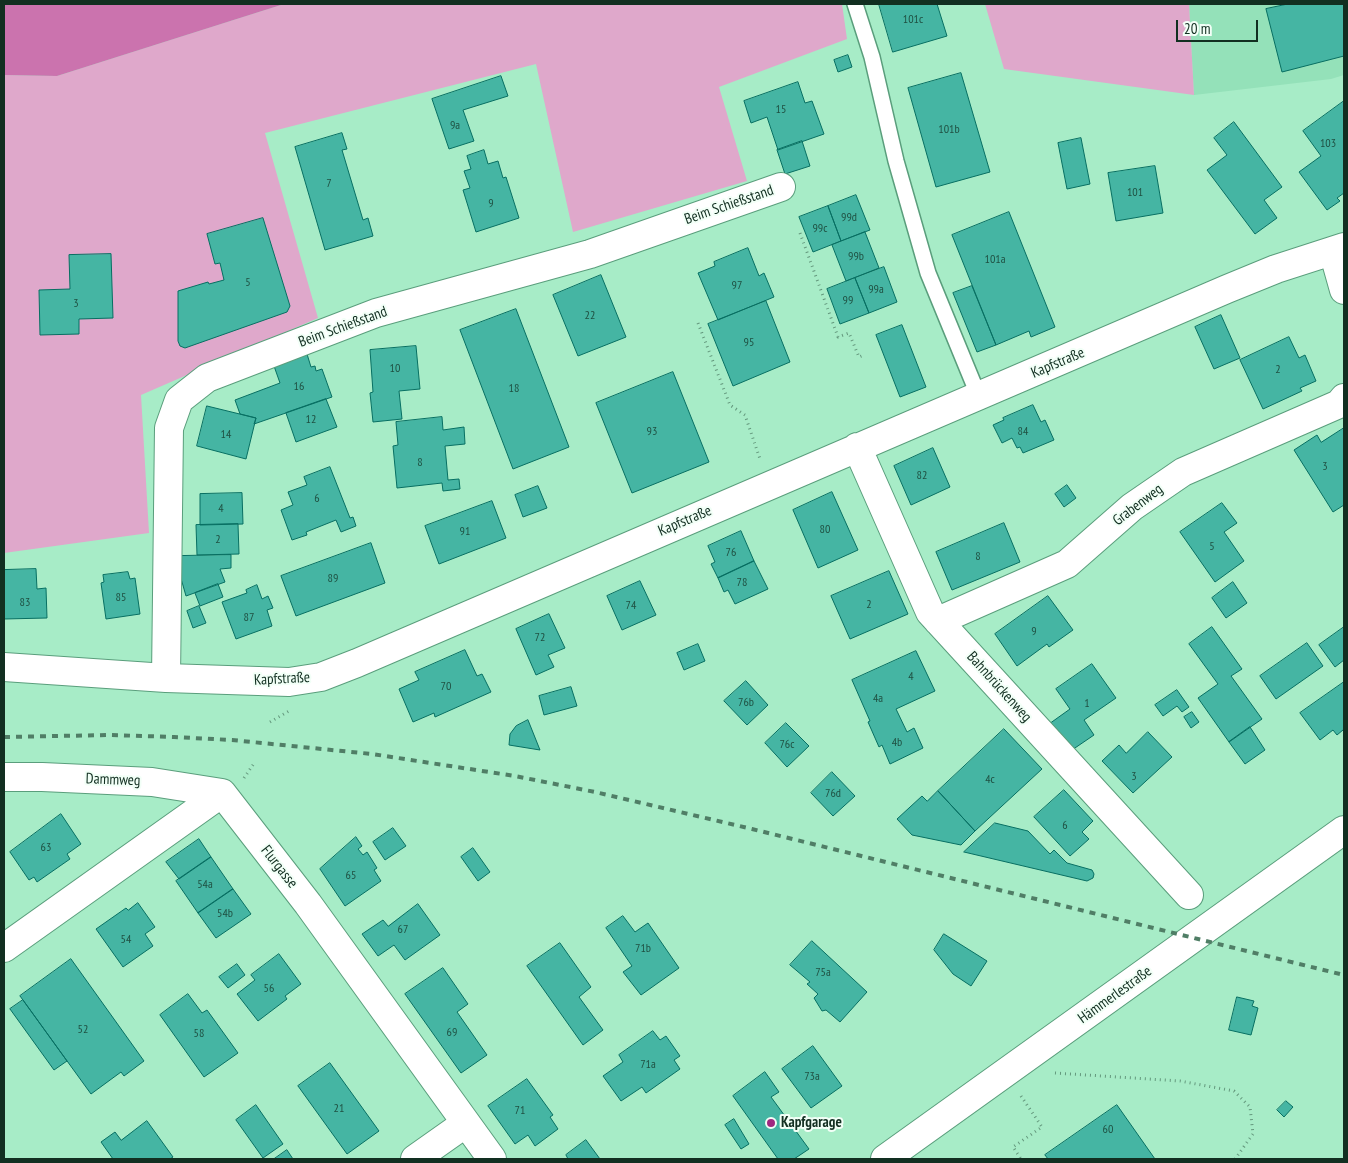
<!DOCTYPE html>
<html>
<head>
<meta charset="utf-8">
<style>
  body { margin:0 }
  #map { position:relative; width:1348px; height:1163px; overflow:hidden; background:#a7ecc7; font-family:"PT Sans Narrow",sans-serif }
  canvas { display:block }
  .frame { position:absolute; inset:0; border:5px solid #122f21; pointer-events:none }
  .scale { position:absolute; left:1176px; top:20px; width:82px; height:22px; box-sizing:border-box; border:2px solid #122f21; border-top:0; padding-left:6px; font-size:15px; line-height:18px; white-space:nowrap; color:#122f21; -webkit-text-stroke:4px #f2fff7; paint-order:stroke }
</style>
</head>
<body>
<div id="map">
<canvas width="1348" height="1163"></canvas>
<div class="frame"></div>
<div class="scale">20 m</div>
</div>
<script>
const g = document.querySelector('canvas').getContext('2d');
g.lineJoin = 'round';
function fillPath(path, color) { g.fillStyle = color; g.fill(path, 'evenodd'); }
function strokePath(path, color, width, dash) { g.strokeStyle = color; g.lineWidth = width; g.lineCap = dash ? 'butt' : 'round'; g.setLineDash(dash || []); g.stroke(path); }
function drawText(font, color, halo, rows, align = 'center') {
  g.font = font + ' "PT Sans Narrow",sans-serif'; g.lineWidth = 4; g.setLineDash([]); g.textBaseline = 'middle'; g.strokeStyle = halo; g.fillStyle = color; for (const [text, x, y, turn = 0] of rows) {
    g.save(); g.translate(x, y); g.rotate((+turn || 0) * Math.PI / 180); g.textAlign = isNaN(turn) ? turn : align; if (halo) g.strokeText(text, 0, 0); g.fillText(text, 0, 0); g.restore();
  }
}
fillPath(new Path2D(`
  M1189 4H1344V75L1331 79 1194 95Z`), '#94e1b9');
fillPath(new Path2D(`
  M284 4H842L847 39 719 87 747 181 573 232 536 64 265 133 318 318 141 395 149 533 4 553V75L57 76Z
  M985 4H1189L1194 95 1004 69Z`), '#dfa8cb');
fillPath(new Path2D(`
  M4 4H284L57 76 4 75Z`), '#cb73ae');
const building = new Path2D(`
  M879 4H937L947 36 893 52Z
  M1288 4H1344V56L1282 72 1266 9Z
  M848 55 852 67 838 72 834 60Z
  M961 73 990 172 936 187 908 88Z
  M501 76 508 96 463 110 474 141 449 149 432 99Z
  M798 82 805 103 812 101 824 134 778 150 767 117 751 123 744 101Z
  M1344 101V193L1337 198 1340 201 1327 210 1299 172 1321 156 1303 131Z
  M1234 122 1282 187 1264 200 1277 218 1255 234 1207 170 1227 155 1214 138Z
  M342 133 347 149 342 150 363 220 368 218 373 236 325 250 295 147Z
  M1081 138 1090 184 1067 189 1058 143Z
  M802 141 810 166 785 174 777 150Z
  M484 150 488 164 498 161 503 178 506 177 519 218 476 232 463 190 470 188 464 171 471 169 467 156Z
  M1155 166 1163 213 1116 221 1108 173Z
  M856 195 870 230 841 241 828 206Z
  M828 206 841 241 813 252 799 217Z
  M1009 212 1055 327 1031 337 1029 331 996 345 952 235Z
  M263 218 290 306 287 312 185 348 180 346 178 341V291L208 282 209 284 224 280 220 263 215 264 207 234Z
  M865 232 879 268 846 281 832 245Z
  M748 248 759 276 764 273 774 297 718 320 698 273 715 266 714 262Z
  M111 254 113 318 79 319V334L40 335 39 290 70 289 69 255Z
  M884 267 897 302 869 313 855 278Z
  M601 275 626 337 578 356 553 295Z
  M855 278 869 313 840 324 827 289Z
  M972 286 996 345 977 352 953 293Z
  M766 301 790 362 733 386 708 324Z
  M516 309 569 447 513 469 460 330Z
  M1221 315 1240 358 1214 369 1195 327Z
  M902 325 926 387 900 397 876 335Z
  M1289 337 1299 358 1305 355 1316 381 1300 388 1302 391 1263 409 1240 360Z
  M416 346 420 389 399 391 402 419 373 422 370 393 373 392 370 350Z
  M307 354 311 367 315 366 316 371 322 369 332 397 254 424 256 418 240 414 235 400 280 383 274 366Z
  M673 372 709 462 632 493 596 403Z
  M326 399 337 427 296 442 286 413Z
  M1033 405 1041 422 1045 420 1054 440 1023 453 1020 447 1017 448 1012 438 1002 443 993 425 1004 420 1003 418Z
  M207 406 256 418 246 459 197 446Z
  M442 417 443 430 464 427 465 444 445 446 448 480 459 479 460 489 443 491 442 483 397 488 393 446 398 445 396 422Z
  M1344 428V505L1333 512 1294 450 1317 435 1321 442Z
  M933 448 950 487 911 505 894 466Z
  M330 467 350 518 353 517 356 526 341 532 336 520 306 532 307 535 292 540 281 510 293 505 288 492 307 485 304 477Z
  M1067 485 1076 498 1064 507 1055 494Z
  M538 486 547 508 523 517 515 495Z
  M832 492 858 550 818 568 793 510Z
  M242 493 243 524 200 525V494Z
  M492 501 506 538 439 564 425 526Z
  M1222 503 1237 523 1224 532 1244 561 1215 582 1180 532Z
  M1004 523 1020 562 952 590 936 552Z
  M238 524 239 554 197 555 196 525Z
  M741 531 754 561 718 578 711 564 715 562 708 546Z
  M371 543 385 583 296 616 281 576Z
  M231 555V568L220 569 225 582 186 596 180 575V556Z
  M754 561 768 589 735 604 728 590 724 592 718 578Z
  M36 569 37 589 46 588 47 618 4 619V570Z
  M889 571 908 614 850 639 831 596Z
  M128 572 130 579 135 578 140 614 106 619 101 583 104 582 103 575Z
  M640 581 656 615 622 630 607 596Z
  M1233 582 1247 603 1226 618 1212 598Z
  M218 584 223 597 200 606 195 593Z
  M257 585 262 599 268 596 273 608 267 610 272 626 236 639 222 602 247 593 246 590Z
  M1048 596 1073 630 1049 647 1047 644 1017 666 995 634Z
  M199 606 206 623 193 628 187 611Z
  M549 614 565 648 548 655 554 667 536 675 516 629Z
  M1212 627 1242 669 1231 676 1262 719 1229 742 1198 698 1218 684 1189 644Z
  M1344 627V660L1335 667 1319 645Z
  M1307 643 1323 666 1276 699 1260 676Z
  M698 644 705 661 684 670 677 653Z
  M465 650 477 676 482 674 491 692 435 717 434 713 413 722 399 689 419 680 415 672Z
  M916 651 935 691 896 709 907 732 914 728 923 748 890 764 882 745 879 747 868 722 870 721 852 680Z
  M1092 664 1116 698 1084 720 1094 735 1072 750 1049 724 1070 709 1056 689Z
  M746 681 768 705 747 725 724 701Z
  M1344 682V732L1343 730 1337 735 1333 730 1320 740 1300 713Z
  M571 687 577 706 544 715 539 696Z
  M1177 690 1189 707 1182 712 1177 706 1163 716 1155 705Z
  M1192 712 1199 722 1191 728 1184 717Z
  M528 720 540 750 509 745 510 734 516 726Z
  M786 723 809 746 787 767 765 743Z
  M1250 727 1265 750 1245 764 1229 742Z
  M1004 729 1042 769 975 831 938 791Z
  M1148 732 1172 757 1133 793 1102 761 1119 745 1126 753Z
  M832 772 855 796 833 816 811 793Z
  M1064 790 1093 821 1082 832 1089 839 1070 856 1034 817Z
  M938 791 975 831 961 845 912 835 897 819 922 796 927 801Z
  M61 814 81 844 67 854 70 859 37 882 34 877 29 880 10 852Z
  M995 823 1028 831 1050 854 1054 850 1067 863 1092 870 1094 874 1093 878 1087 881 964 852Z
  M393 828 406 846 385 860 373 842Z
  M356 837 362 846 358 849 363 855 367 852 377 868 374 870 381 881 345 906 320 869Z
  M199 839 211 857 179 879 166 862Z
  M473 848 490 872 478 881 461 857Z
  M211 857 233 889 198 913 176 881Z
  M233 889 251 914 216 938 198 913Z
  M138 903 155 927 145 934 153 946 123 967 96 929 126 908 128 910Z
  M418 904 440 935 405 960 394 945 378 956 362 934 383 920 388 926Z
  M623 916 635 932 648 923 679 968 641 995 623 972 632 966 606 928Z
  M944 934 987 961 971 986 953 974 934 950Z
  M812 941 867 992 840 1022 826 1010 822 1011 814 998 818 994 807 984 810 982 790 965Z
  M560 943 591 987 579 997 603 1030 583 1045 527 966Z
  M279 954 301 984 285 996 287 999 258 1021 237 994 255 980 251 975Z
  M71 959 144 1061 124 1076 121 1072 91 1094 20 996Z
  M237 964 245 975 228 988 219 977Z
  M443 968 468 1004 457 1012 487 1055 461 1073 405 994Z
  M188 994 202 1013 207 1010 238 1053 204 1077 160 1015Z
  M1237 997 1254 1001 1252 1006 1258 1008 1251 1035 1229 1030Z
  M23 1000 67 1061 54 1070 10 1009Z
  M653 1031 660 1040 666 1036 680 1056 674 1060 680 1069 646 1093 642 1087 621 1101 603 1076 623 1062 619 1055Z
  M813 1046 842 1086 811 1108 782 1069Z
  M330 1063 379 1131 347 1154 298 1086Z
  M765 1072 779 1092 771 1097 809 1149 794 1159H778L733 1096Z
  M527 1079 553 1115 550 1117 558 1129 535 1146 528 1135 515 1144 488 1106Z
  M1286 1101 1293 1107 1284 1117 1277 1110Z
  M256 1105 283 1144 263 1158 236 1120Z
  M1117 1105 1155 1159H1048L1045 1155Z
  M734 1119 749 1144 741 1149 725 1125Z
  M147 1121 173 1157 170 1159H113L101 1142 115 1132 121 1140Z
  M586 1140 600 1159H568L566 1155Z
  M287 1150 293 1159H274Z`);
fillPath(building, '#45b5a3');
strokePath(building, '#076f62', 1);
const lane = new Path2D(`
  M855 4 872 57 896 161 928 273 979 397`);
const street = new Path2D(`
  M1333 251 1344 290
  M857 447 930 612 1189 895
  M938 621 1067 564 1132 507 1183 472 1339 404 1344 398
  M4 667 166 678 289 682 321 677 357 663 1227 289 1276 269 1344 247
  M166 678 169 428 179 400 207 378 376 313 590 254 781 187
  M4 777H42L152 782 222 793
  M4 948 222 793 308 904 492 1159
  M415 1159 466 1123`);
const secondary = new Path2D(`
  M885 1159 1344 830`);
strokePath(lane, '#5a9e7c', 18);
strokePath(street, '#5a9e7c', 30);
strokePath(secondary, '#5a9e7c', 30);
strokePath(new Path2D(`
  M800 233 838 337 849 333 859 357 864 355
  M698 323 730 405 745 415 760 459
  M270 722 289 711
  M244 778 255 762
  M1055 1073 1180 1081 1234 1091 1250 1107 1253 1134 1235 1159
  M1021 1096 1042 1127 1013 1147 1021 1159`), '#64987d', 3, [1, 4]);
strokePath(lane, '#fff', 15);
strokePath(street, '#fff', 28);
strokePath(secondary, '#fff', 28);
strokePath(new Path2D(`
  M4 737 110 735 174 737 232 740 372 754 515 776 595 792 752 829 1344 975`), '#507e66', 4, [6, 6]);
for (const [x, y, r, color] of [
  [771,1123,5,"#a02880"]
]) { const dot = new Path2D(); dot.arc(x, y, r, 0, 2 * Math.PI); g.fillStyle = color; g.fill(dot); strokePath(dot, '#f2fff7', 2); }
drawText('12px', '#1f5042', null, [
  ["101c",913,20],
  ["15",781,110],
  ["9a",455,126],
  ["101b",949,130],
  ["103",1328,144],
  ["7",329,184],
  ["101",1135,193],
  ["9",491,204],
  ["99d",849,218],
  ["99c",820,229],
  ["99b",856,257],
  ["101a",995,260],
  ["5",248,283],
  ["97",737,286],
  ["99a",876,290],
  ["99",848,301],
  ["3",76,304],
  ["22",590,316],
  ["95",749,343],
  ["10",395,369],
  ["2",1278,370],
  ["16",299,387],
  ["18",514,389],
  ["12",311,420],
  ["93",652,432],
  ["84",1023,432],
  ["14",226,435],
  ["8",420,463],
  ["3",1325,467],
  ["82",922,476],
  ["6",317,499],
  ["4",221,509],
  ["80",825,530],
  ["91",465,532],
  ["2",218,540],
  ["5",1212,547],
  ["76",731,553],
  ["8",978,557],
  ["89",333,579],
  ["78",742,583],
  ["85",121,598],
  ["83",25,603],
  ["2",869,605],
  ["74",631,606],
  ["87",249,618],
  ["9",1034,632],
  ["72",540,638],
  ["4",911,677],
  ["70",446,687],
  ["4a",878,699],
  ["76b",746,703],
  ["1",1087,704],
  ["4b",897,743],
  ["76c",787,745],
  ["3",1134,777],
  ["4c",990,780],
  ["76d",833,794],
  ["6",1065,826],
  ["63",46,848],
  ["65",351,876],
  ["54a",205,885],
  ["54b",225,914],
  ["67",403,930],
  ["54",126,940],
  ["71b",643,949],
  ["75a",823,973],
  ["56",269,989],
  ["52",83,1030],
  ["69",452,1033],
  ["58",199,1034],
  ["71a",648,1065],
  ["73a",812,1077],
  ["21",339,1109],
  ["71",520,1111],
  ["60",1108,1130]
]);
drawText('15px', '#122f21', '#f2fff7', [
  ["Beim Schießstand",729,205,-19],
  ["Beim Schießstand",343,327,-20],
  ["Kapfstraße",1058,363,-23],
  ["Grabenweg",1138,505,-37],
  ["Kapfstraße",685,521,-23],
  ["Kapfstraße",282,679,-3],
  ["Bahnbrückenweg",999,687,48],
  ["Dammweg",113,780,2],
  ["Flurgasse",279,867,52],
  ["Hämmerlestraße",1115,995,-36]
]);
drawText('bold 15px', '#122f21', '#f2fff7', [
  ["Kapfgarage",781,1123]
], 'left');
</script>
</body>
</html>
